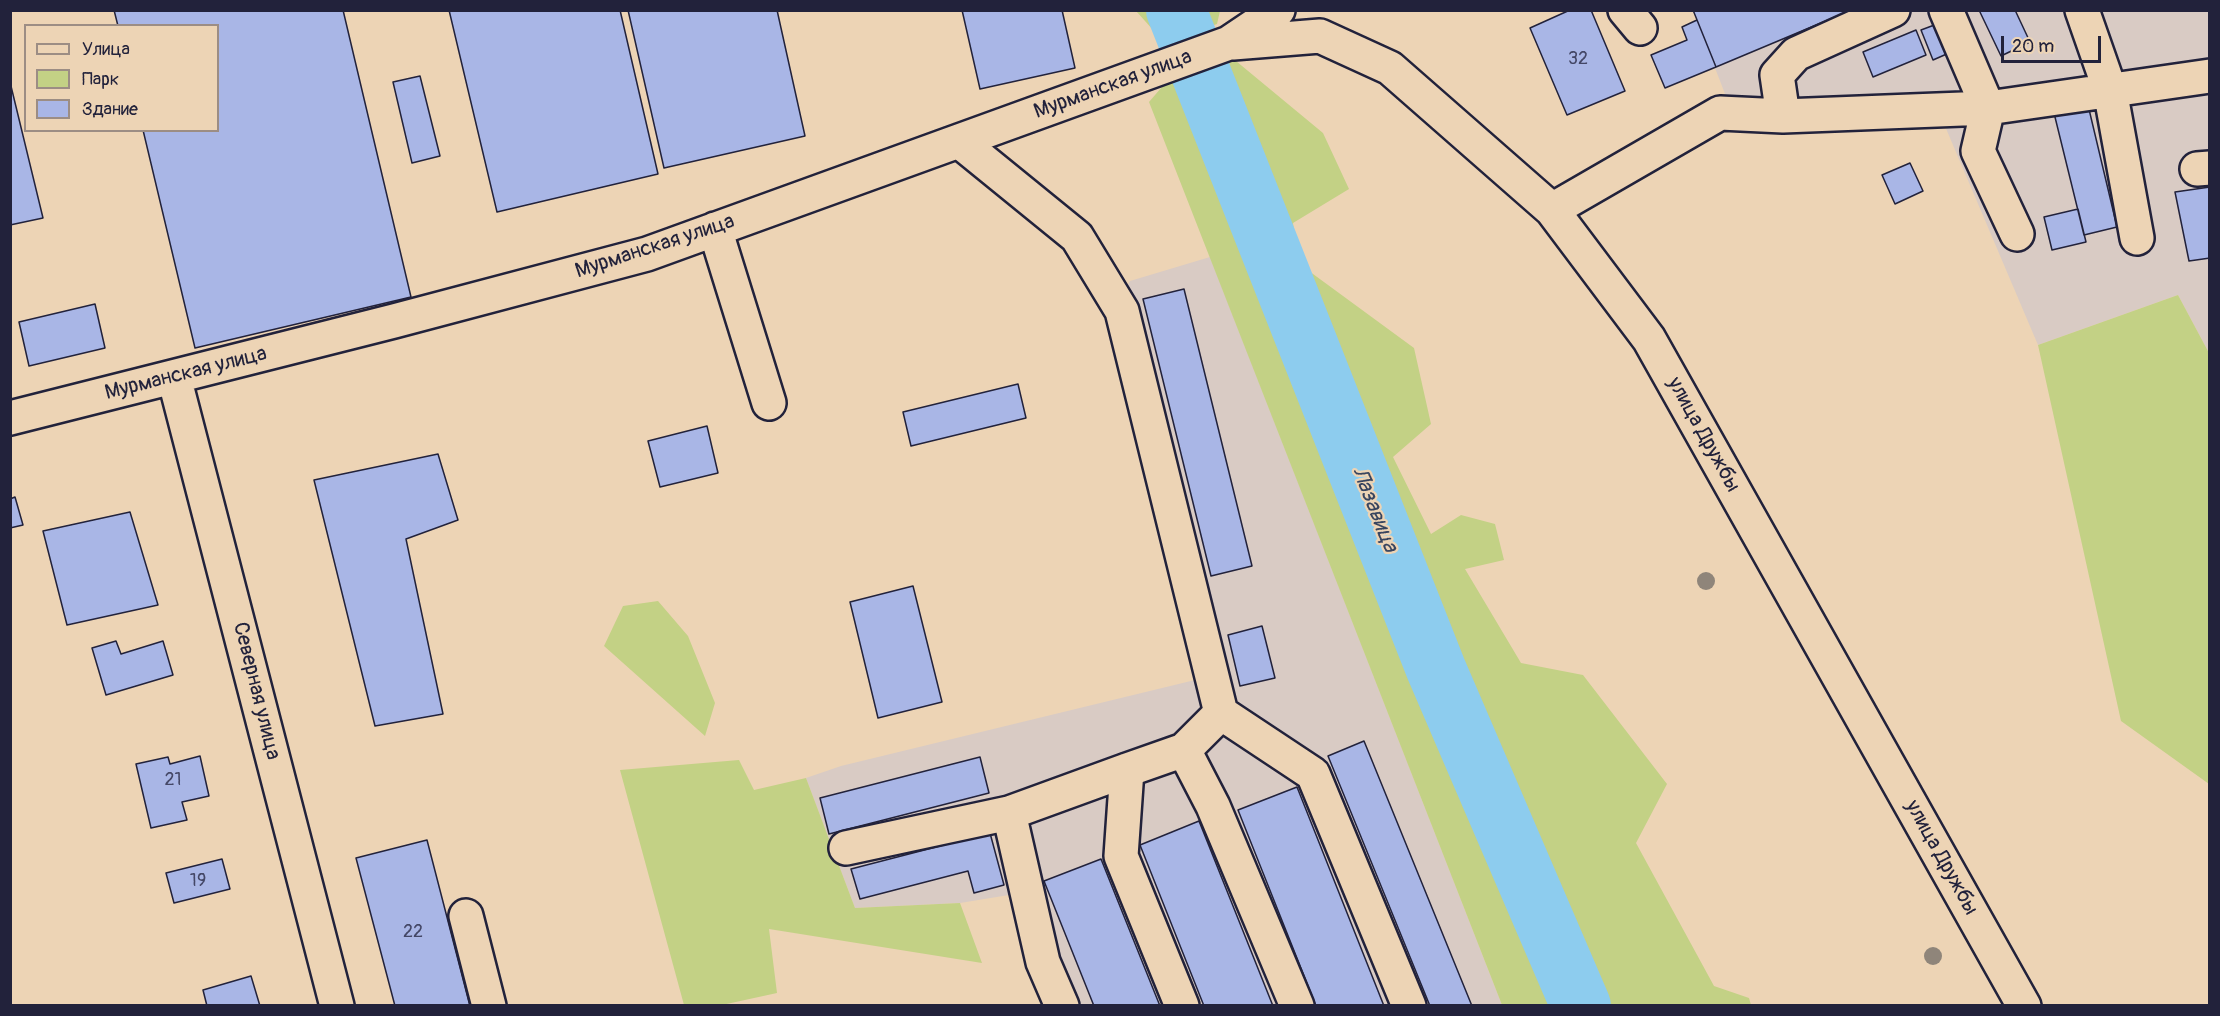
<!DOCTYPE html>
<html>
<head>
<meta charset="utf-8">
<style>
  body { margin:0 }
  #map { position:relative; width:2220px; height:1016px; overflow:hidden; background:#edd4b5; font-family:Pangolin,sans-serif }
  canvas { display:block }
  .frame { position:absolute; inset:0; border:12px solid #22223b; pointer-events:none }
  .legend { position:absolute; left:24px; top:24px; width:195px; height:108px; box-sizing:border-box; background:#edd4b5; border:2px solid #9c8d84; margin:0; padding:8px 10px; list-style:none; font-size:18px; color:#22223b }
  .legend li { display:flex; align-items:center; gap:12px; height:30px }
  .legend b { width:30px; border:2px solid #9c8d84 }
  .scale { position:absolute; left:2001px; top:36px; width:100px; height:27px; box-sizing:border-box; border:3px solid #22223b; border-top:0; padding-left:8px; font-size:18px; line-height:21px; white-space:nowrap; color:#22223b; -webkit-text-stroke:4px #edd4b5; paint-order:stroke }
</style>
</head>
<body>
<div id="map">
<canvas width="2220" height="1016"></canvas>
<div class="frame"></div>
<ul class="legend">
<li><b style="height:8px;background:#edd4b5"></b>Улица</li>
<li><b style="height:16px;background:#c3d185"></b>Парк</li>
<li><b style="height:16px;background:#a9b6e6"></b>Здание</li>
</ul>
<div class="scale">20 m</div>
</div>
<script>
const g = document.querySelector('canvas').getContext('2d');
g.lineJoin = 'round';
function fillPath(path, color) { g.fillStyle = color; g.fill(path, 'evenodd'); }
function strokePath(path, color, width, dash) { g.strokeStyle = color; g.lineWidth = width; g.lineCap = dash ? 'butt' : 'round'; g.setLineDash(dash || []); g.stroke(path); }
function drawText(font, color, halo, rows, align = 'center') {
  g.font = font + ' Pangolin,sans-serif'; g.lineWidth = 4.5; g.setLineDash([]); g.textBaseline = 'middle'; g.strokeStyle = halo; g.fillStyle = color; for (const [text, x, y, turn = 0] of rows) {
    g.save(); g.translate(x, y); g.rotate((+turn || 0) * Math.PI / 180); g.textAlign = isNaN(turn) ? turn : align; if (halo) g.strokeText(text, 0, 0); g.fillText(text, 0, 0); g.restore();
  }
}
fillPath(new Path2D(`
  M1693 11H2209V353L2178 295 2038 345 1933 98 1727 99Z
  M1210 257 1502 1005H1045L1009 895 960 903 855 908 806 778 841 766 1195 680 1106 321 1130 281Z`), '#d9cbc4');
fillPath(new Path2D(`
  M1136 11H1220L1217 24 1163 41Z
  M1236 61 1323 133 1349 189 1293 223 1298 263 1414 348 1431 424 1393 457 1431 534 1461 515 1495 524 1504 560 1465 569 1521 663 1583 675 1667 784 1636 843 1714 986 1749 998 1751 1005H1502L1149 102 1174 73Z
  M2178 295 2209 353V784L2121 721 2038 345Z
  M658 601 688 636 715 703 705 736 604 646 623 606Z
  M739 760 754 790 806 778 855 908 960 903 982 963 769 929 777 993 722 1005H684L620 770Z`), '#c3d185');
strokePath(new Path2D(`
  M1176 10 1436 669 1581 1006`), '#8dccee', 60);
const building = new Path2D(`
  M114 10H343L411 297 195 348 143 130H218V26H118Z
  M449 10H620L658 174 497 212Z
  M628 10H777L805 136 664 168Z
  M962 10H1062L1075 68 980 89Z
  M1570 10H1591L1625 91 1567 115 1530 28Z
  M1693 10H1852L1716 67Z
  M1979 10H2015L2030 42 2001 56Z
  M1697 20 1716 67 1665 88 1651 55 1687 40 1682 27Z
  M1937 24 1949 53 1933 60 1921 30Z
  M1916 30 1926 55 1873 77 1863 52Z
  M420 76 440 156 412 163 393 82Z
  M10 82 43 218 10 225Z
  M2088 105 2117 227 2084 235 2054 113Z
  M1910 163 1923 191 1895 204 1882 175Z
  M2210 187V258L2189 261 2175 192Z
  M2078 209 2086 242 2052 250 2044 217Z
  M1184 289 1252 566 1211 576 1143 299Z
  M95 304 105 348 29 366 19 322Z
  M1018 384 1026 418 911 446 903 412Z
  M707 426 718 473 660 487 648 441Z
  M438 454 458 520 406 539 443 714 375 726 314 480Z
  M15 497 23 525 10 528V499Z
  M130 512 158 605 67 625 43 531Z
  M913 586 942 702 878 718 850 602Z
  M1262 626 1275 678 1240 686 1228 635Z
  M116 641 121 654 163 641 173 675 106 695 92 648Z
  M1364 741 1472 1006H1430L1328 756Z
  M200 756 209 796 182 802 187 820 151 828 136 764 168 757 170 764Z
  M980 757 989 793 829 834 820 798Z
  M1297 787 1384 1006H1316L1238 810Z
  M1199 821 1273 1006H1204L1140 845Z
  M990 833 1004 885 974 893 968 871 860 899 851 869Z
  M427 840 470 1006H395L356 858Z
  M222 859 230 889 174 903 166 873Z
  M1101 859 1160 1006H1094L1044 881Z
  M251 976 260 1006H207L203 990Z`);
fillPath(building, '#a9b6e6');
strokePath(building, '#22223b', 1.5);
const minor = new Path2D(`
  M1625 10 1640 28
  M1946 10 1988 108 1978 151 2017 234
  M2082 10 2110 90 2137 238
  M1233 43 1320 36 1390 68 1552 210 1649 339 2024 1006
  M1783 116 1777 75 1796 54 1893 10
  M2197 169 2210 168
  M1552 210 1720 113 1783 116 1988 108 2210 76
  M715 229 769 403
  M174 377 337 1006
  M10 418 394 321 647 254 1229 43 1278 10
  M1221 713 1313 774 1409 1006
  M1184 750 1213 806 1297 1006
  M1127 770 1121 856 1182 1006
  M1009 813 1043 962 1062 1006
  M846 848 1009 813 1127 770 1184 750 1221 713 1122 311 1077 237 959 141
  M466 916 489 1006`);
strokePath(minor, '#22223b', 38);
strokePath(minor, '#edd4b5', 33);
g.fillStyle = '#8f857a';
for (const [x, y] of [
  [1706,581],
  [1933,956]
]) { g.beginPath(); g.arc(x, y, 9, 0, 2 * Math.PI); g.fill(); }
drawText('18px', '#444766', null, [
  ["32",1578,59],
  ["21",173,780],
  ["19",198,881],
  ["22",413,932]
]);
drawText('21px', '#22223b', '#edd4b5', [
  ["Мурманская улица",1113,85,-20],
  ["Мурманская улица",655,247,-18],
  ["Мурманская улица",186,374,-14],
  ["улица Дружбы",1703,435,61],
  ["Северная улица",256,691,76],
  ["улица Дружбы",1941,858,61]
]);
drawText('italic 22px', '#37445f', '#edd4b5', [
  ["Лазавица",1374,510,68]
]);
</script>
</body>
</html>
